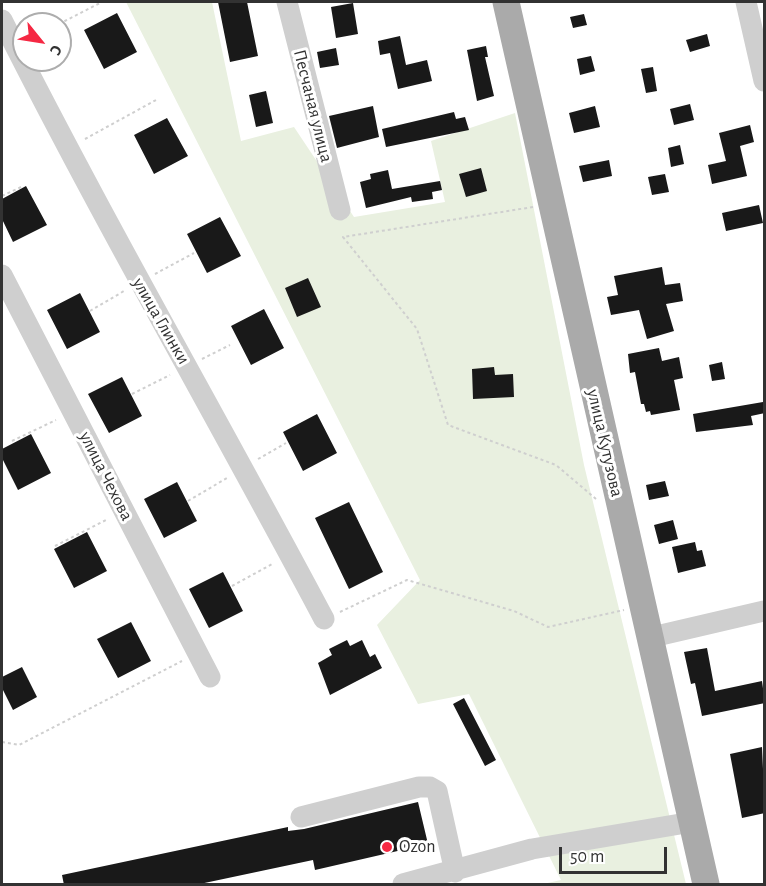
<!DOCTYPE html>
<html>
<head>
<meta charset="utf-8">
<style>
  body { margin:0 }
  #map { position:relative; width:766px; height:886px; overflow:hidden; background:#fff; font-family:"Alegreya Sans",sans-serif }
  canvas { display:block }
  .frame { position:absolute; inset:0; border:3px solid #323232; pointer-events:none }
  .north { position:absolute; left:12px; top:12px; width:60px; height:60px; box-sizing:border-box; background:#fff; border:2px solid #adadad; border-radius:50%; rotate:120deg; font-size:16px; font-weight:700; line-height:24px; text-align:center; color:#323232 }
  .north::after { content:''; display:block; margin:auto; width:21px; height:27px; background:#f52843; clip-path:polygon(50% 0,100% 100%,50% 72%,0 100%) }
  .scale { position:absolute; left:559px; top:847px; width:108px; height:27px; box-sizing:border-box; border:3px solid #323232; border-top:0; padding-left:8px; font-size:18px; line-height:21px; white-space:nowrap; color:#323232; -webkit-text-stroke:4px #fff; paint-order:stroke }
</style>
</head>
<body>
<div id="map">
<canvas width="766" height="886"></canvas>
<div class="frame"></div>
<div class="north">С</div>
<div class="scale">50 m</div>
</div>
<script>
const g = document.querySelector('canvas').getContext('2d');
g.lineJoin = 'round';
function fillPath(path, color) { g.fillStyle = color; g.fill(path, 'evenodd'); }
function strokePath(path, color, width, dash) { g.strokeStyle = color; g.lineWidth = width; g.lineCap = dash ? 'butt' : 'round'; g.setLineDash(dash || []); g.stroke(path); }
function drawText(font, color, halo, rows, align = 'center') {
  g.font = font + ' "Alegreya Sans",sans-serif'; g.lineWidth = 6; g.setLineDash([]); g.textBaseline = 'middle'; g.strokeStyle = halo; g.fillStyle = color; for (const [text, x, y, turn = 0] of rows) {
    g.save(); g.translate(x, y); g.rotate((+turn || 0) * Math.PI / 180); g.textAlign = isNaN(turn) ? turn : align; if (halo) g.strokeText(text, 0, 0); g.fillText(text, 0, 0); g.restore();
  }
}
fillPath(new Path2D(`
  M126 2H212L241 141 294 127 354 217 445 202 431 141 515 113 584 465 686 884H543L561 880 469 694 418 704 377 625 420 580Z`), '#e9f0e0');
fillPath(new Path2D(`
  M218 2H247L258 56 230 62Z
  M353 3 358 34 336 38 331 7Z
  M117 13 137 52 104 69 84 30Z
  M584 14 587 25 573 28 570 17Z
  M707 34 710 46 690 52 686 40Z
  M400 36 406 65 427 60 432 81 398 89 390 53 380 55 378 41Z
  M486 46 488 57H485L494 96 477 101 467 50Z
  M336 48 339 65 320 68 317 52Z
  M591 56 595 71 580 75 577 59Z
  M653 67 657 91 646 93 641 69Z
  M266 91 273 123 256 127 249 95Z
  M690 104 694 120 674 125 670 109Z
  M373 106 379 137 337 148 329 116Z
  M595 106 600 127 574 133 569 113Z
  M454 112 456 119 465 117 469 130 386 147 382 129Z
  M167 118 188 156 154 174 134 135Z
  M750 125 754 142 740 146 747 176 712 184 708 165 726 161 719 133Z
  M680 145 684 164 671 167 668 148Z
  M609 160 612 176 583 182 579 166Z
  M481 168 487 191 466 197 459 174Z
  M388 170 392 189 440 181 442 190 432 192 433 199 412 202 411 197 366 208 360 182 371 179 370 174Z
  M665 174 669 192 652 195 648 177Z
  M26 186 47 225 13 242 2 219V199Z
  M759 205 763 223 726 231 722 213Z
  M220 217 241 256 207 273 187 234Z
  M662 267 665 285 680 283 683 301 666 304 674 331 647 339 639 310 611 315 607 297 618 295 614 276Z
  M308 278 321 307 297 317 285 288Z
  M80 293 100 332 67 349 47 310Z
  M264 309 284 348 251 365 231 326Z
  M659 348 662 361 679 357 683 378 674 380 680 410 651 415 650 411 646 412 644 404H641L635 372 630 373 628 354Z
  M722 362 725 379 712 381 709 365Z
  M494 367 495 375 513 374 514 397 473 399 472 369Z
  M122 377 142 416 109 433 88 394Z
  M763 402 765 413 751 416 753 425 696 432 693 414Z
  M317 414 337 453 303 471 283 432Z
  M31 434 51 473 18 490 2 458V449Z
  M665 481 669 496 649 500 646 485Z
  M177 482 197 521 164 538 144 499Z
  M349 502 383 572 349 589 315 518Z
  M673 520 678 539 659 544 654 525Z
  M87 532 107 571 74 588 54 549Z
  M695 542 697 551 702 550 706 566 678 573 672 547Z
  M223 572 243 611 209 628 189 589Z
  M131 622 151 661 118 678 97 639Z
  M347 640 350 646 362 640 370 657 375 654 382 668 330 695 318 663 332 655 329 649Z
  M707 648 715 691 762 681 765 703 702 716 695 683 691 684 684 652Z
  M22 667 37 697 13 710 2 688V677Z
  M464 698 496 760 485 766 453 704Z
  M762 747 765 813 742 818 730 754Z
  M418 802 428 844 315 870 313 860 195 885H64L62 875 288 827V831L304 829Z`), '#191919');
strokePath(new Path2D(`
  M59 24 100 3
  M85 139 156 100
  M2 196 21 187
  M533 207 343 237 417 329 448 425 556 465 596 499
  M155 274 194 253
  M90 311 124 291
  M202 359 230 345
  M132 394 170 375
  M12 441 56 420
  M258 459 286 443
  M188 501 227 478
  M55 546 108 519
  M232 586 274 563
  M340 612 407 580 514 611 548 627 624 610
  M2 742 19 745 182 661`), '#cfcfcf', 2, [3, 3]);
strokePath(new Path2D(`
  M287 2 340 210
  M746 2 764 81
  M2 20C104 223 218 419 324 619
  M2 275 210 677
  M648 638 764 611
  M301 817 419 787H430L437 791 455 872
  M403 884 532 849 692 822`), '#cfcfcf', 21);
strokePath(new Path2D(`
  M506 2 706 884`), '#aaa', 27);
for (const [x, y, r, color] of [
  [387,847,6,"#f52843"]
]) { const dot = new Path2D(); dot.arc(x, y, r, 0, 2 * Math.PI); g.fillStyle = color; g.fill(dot); strokePath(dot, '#fff', 2); }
drawText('18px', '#323232', '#fff', [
  ["Песчаная улица",313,106,76],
  ["улица Глинки",161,321,60],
  ["улица Кутузова",605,443,77],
  ["улица Чехова",106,476,63]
]);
drawText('18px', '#323232', '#fff', [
  ["Ozon",399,847]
], 'left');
</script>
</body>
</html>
